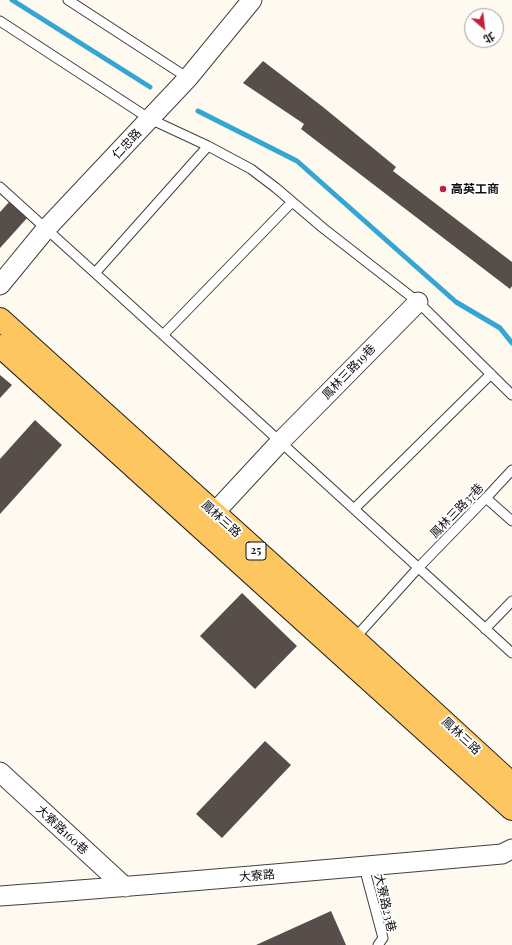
<!DOCTYPE html>
<html>
<head>
<meta charset="utf-8">
<style>
  body { margin:0 }
  #map { position:relative; width:512px; height:945px; overflow:hidden; background:#fffaef; font-family:"Playfair Display","Noto Sans TC",serif }
  canvas { display:block }
  .north { position:absolute; left:464px; top:8px; width:40px; height:40px; box-sizing:border-box; background:#fff; border:1px solid #9f9f9f; border-radius:50%; rotate:152deg; font-size:11px; font-weight:700; line-height:16px; text-align:center; color:#0e0e0e }
  .north::after { content:''; display:block; margin:auto; width:14px; height:18px; background:#c4203a; clip-path:polygon(50% 0,100% 100%,50% 72%,0 100%) }
</style>
</head>
<body>
<div id="map">
<canvas width="512" height="945"></canvas>
<div class="north">北</div>
</div>
<script>
const g = document.querySelector('canvas').getContext('2d');
g.lineJoin = 'round';
function strokePath(path, color, width, dash) { g.strokeStyle = color; g.lineWidth = width; g.lineCap = dash ? 'butt' : 'round'; g.setLineDash(dash || []); g.stroke(path); }
function fillPath(path, color) { g.fillStyle = color; g.fill(path, 'evenodd'); }
function drawText(font, color, halo, rows, align = 'center') {
  g.font = font + ' "Playfair Display","Noto Sans TC",serif'; g.lineWidth = 4; g.setLineDash([]); g.textBaseline = 'middle'; g.strokeStyle = halo; g.fillStyle = color; for (const [text, x, y, turn = 0] of rows) {
    g.save(); g.translate(x, y); g.rotate((+turn || 0) * Math.PI / 180); g.textAlign = isNaN(turn) ? turn : align; if (halo) g.strokeText(text, 0, 0); g.fillText(text, 0, 0); g.restore();
  }
}
strokePath(new Path2D(`
  M12 0 150 87
  M198 111 297 161 456 302 500 328 512 343`), '#35a6d3', 5);
fillPath(new Path2D(`
  M263 61 323 107 396 167 393 171 512 262V286L510 289 476 263 301 129 304 124 243 83Z
  M10 201 28 217 0 248V212Z
  M0 375 12 385 0 398Z
  M35 420 62 445 0 514V459Z
  M242 593 297 646 255 689 200 636Z
  M265 741 291 765 222 838 196 814Z
  M331 911 346 945H256Z`), '#574d4a');
const service = new Path2D(`
  M68 0 188 78
  M0 21 150 119 208 146 251 169 276 188 323 228 418 302 512 395
  M0 187 95 273 512 653
  M95 273 208 146
  M163 335 292 202
  M486 498 512 521
  M354 509 491 374
  M485 629 512 601
  M354 639 418 568 486 498 512 470
  M364 867 383 938 378 945`);
const minor = new Path2D(`
  M0 285 46 229 188 78 252 0
  M204 524 280 442 418 302
  M0 772 125 887
  M0 896C168 884 335 869 502 854L512 849`);
const primary = new Path2D(`
  M0 319 354 639 512 784
  M0 346 512 809`);
strokePath(service, '#414141', 11);
strokePath(minor, '#414141', 21);
strokePath(primary, '#1f1f1f', 24);
strokePath(service, '#fff', 9);
strokePath(minor, '#fff', 19);
strokePath(primary, '#fec660', 22);
for (const [x, y, r, color] of [
  [443,189,4,"#c4203a"]
]) { const dot = new Path2D(); dot.arc(x, y, r, 0, 2 * Math.PI); g.fillStyle = color; g.fill(dot); strokePath(dot, '#fff', 1.5); }
for (const [x, y, w] of [
  [256,551,20]
]) { const box = new Path2D(); box.roundRect(x - w / 2, y - 9, w, 18, 3); g.fillStyle = '#fff'; g.fill(box); strokePath(box, '#0e0e0e', 1); }
drawText('bold 11px', '#0e0e0e', null, [
  ["25",256,551]
]);
drawText('12px', '#0e0e0e', '#fff', [
  ["仁忠路",127,144,-47],
  ["鳳林三路19巷",349,372,-46],
  ["鳳林三路37巷",457,511,-46],
  ["鳳林三路",221,519,42],
  ["鳳林三路",461,736,43],
  ["大寮路160巷",62,830,43],
  ["大寮路",257,876,-5],
  ["大寮路23巷",385,903,77]
]);
drawText('bold 12px', '#0e0e0e', '#fff', [
  ["高英工商",451,189]
], 'left');
</script>
</body>
</html>
